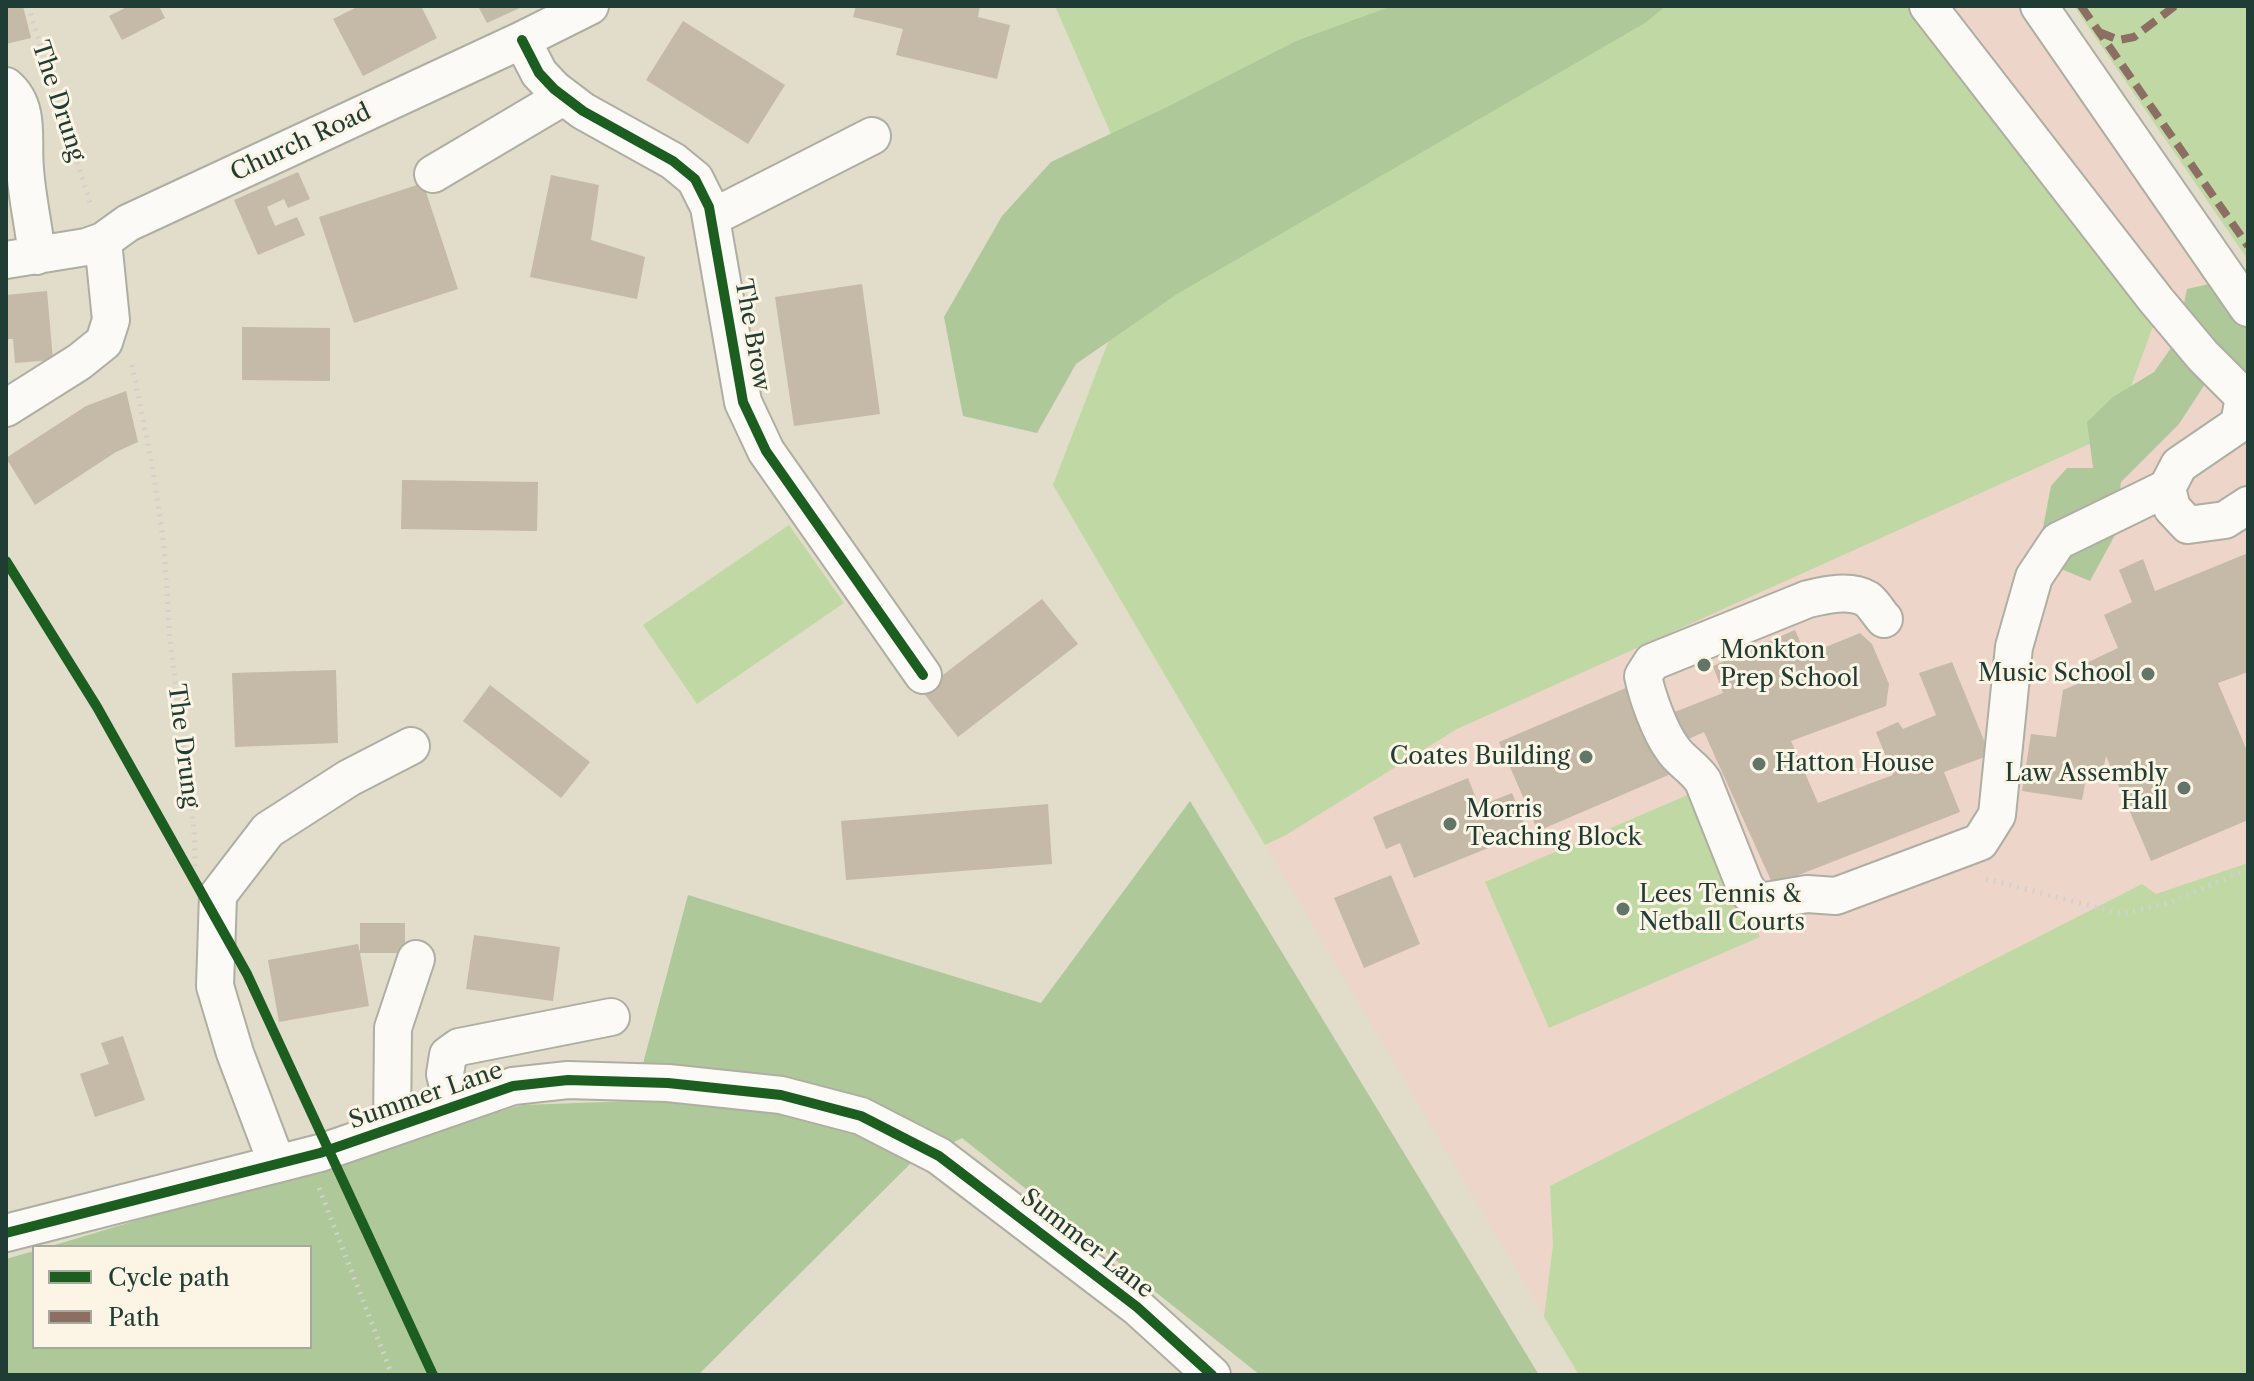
<!DOCTYPE html>
<html>
<head>
<meta charset="utf-8">
<style>
  body { margin:0 }
  #map { position:relative; width:2254px; height:1381px; overflow:hidden; background:#e2dcca; font-family:"Libre Caslon Text",serif }
  canvas { display:block }
  .frame { position:absolute; inset:0; border:8px solid #1f3d34; pointer-events:none }
  .legend { position:absolute; left:32px; top:1245px; width:280px; height:104px; box-sizing:border-box; background:#fcf5e5; border:2px solid #a4ab9e; margin:0; padding:10px 14px; list-style:none; font-size:24px; color:#1f3d34 }
  .legend li { display:flex; align-items:center; gap:16px; height:40px }
  .legend b { width:40px; border:2px solid #a4ab9e }
</style>
</head>
<body>
<div id="map">
<canvas width="2254" height="1381"></canvas>
<div class="frame"></div>
<ul class="legend">
<li><b style="height:10px;background:#1b5e20"></b>Cycle path</li>
<li><b style="height:10px;background:#8d6e63"></b>Path</li>
</ul>
</div>
<script>
const g = document.querySelector('canvas').getContext('2d');
g.lineJoin = 'round';
function fillPath(path, color) { g.fillStyle = color; g.fill(path, 'evenodd'); }
function strokePath(path, color, width, dash) { g.strokeStyle = color; g.lineWidth = width; g.lineCap = dash ? 'butt' : 'round'; g.setLineDash(dash || []); g.stroke(path); }
function drawText(font, color, halo, rows, align = 'center') {
  g.font = font + ' "Libre Caslon Text",serif'; g.lineWidth = 6; g.setLineDash([]); g.textBaseline = 'middle'; g.strokeStyle = halo; g.fillStyle = color; for (const [text, x, y, turn = 0] of rows) {
    g.save(); g.translate(x, y); g.rotate((+turn || 0) * Math.PI / 180); g.textAlign = isNaN(turn) ? turn : align; if (halo) g.strokeText(text, 0, 0); g.fillText(text, 0, 0); g.restore();
  }
}
fillPath(new Path2D(`
  M1055 6H2023L2183 246 2248 335V1375H1579L1053 485 1152 228Z`), '#eed5ca');
fillPath(new Path2D(`
  M1055 6H1909L2156 318 2114 433 1457 729 1286 835 1265 845 1053 485 1152 228Z
  M2074 6H2248V260Z
  M789 525 844 603 697 704 643 625Z
  M1697 791 1760 937 1549 1028 1485 882Z
  M2248 863V1375H1579L1544 1317 1553 1245 1550 1186 2142 884 2156 894Z`), '#c0d9a4');
fillPath(new Path2D(`
  M1392 6H1666L1645 23 1177 294 1076 364 1037 433 963 416 944 317 1002 216 1051 162 1167 107 1296 41Z
  M2248 275V373L2220 361 2179 424 2121 482 2115 535 2090 581 2037 559 2051 486 2067 468H2093L2087 422 2113 397 2154 372 2176 341 2187 289Z
  M1190 801 1539 1375H1260L962 1138 910 1164 698 1375H6V1259L34 1251V1347H310V1247H48L522 1105 633 1101 688 895 1041 1003Z`), '#aec89a');
fillPath(new Path2D(`
  M6 6H23L31 38 6 44Z
  M129 6H159L165 18 122 40 109 16Z
  M359 6H421L437 38 363 76 333 19Z
  M478 6H524L487 23Z
  M856 6H980L978 17 1010 25 997 79 896 55 903 29 853 17Z
  M683 21 785 85 748 144 646 80Z
  M298 172 310 199 288 208 284 199 267 207 275 226 297 217 305 235 258 255 234 200Z
  M551 175 599 185 591 240 645 257 637 299 530 277Z
  M423 183 458 289 354 323 319 217Z
  M862 284 880 414 794 426 775 297Z
  M47 291 53 360 15 363 13 339H6V295Z
  M242 327 330 328V381L242 380Z
  M126 391 138 442 116 452 35 505 6 458 86 406Z
  M402 480 538 482 537 531 401 529Z
  M2248 553V672L2218 683 2248 753V820L2151 861 2106 756 2102 775 2087 773 2082 800 2022 791 2031 734 2056 737 2063 690 2085 681 2080 666 2118 648 2104 615 2132 602 2119 570 2143 559 2155 591Z
  M1042 599 1078 644 958 737 922 691Z
  M1795 630 1806 655 1860 633 1872 644 1889 684 1886 706 1791 741 1818 803 1893 775 1876 732 1898 722 1903 729 1936 715 1919 673 1952 662 1990 755 1944 772 1960 812 1773 885 1704 732 1682 742 1672 713 1723 693 1713 666Z
  M336 670 338 743 235 747 232 673Z
  M1635 684 1673 773 1538 831 1499 742Z
  M490 685 590 762 561 798 463 721Z
  M1468 778 1479 806 1512 793 1528 832 1414 878 1400 843 1386 849 1373 817Z
  M1048 804 1052 864 846 880 841 821Z
  M1391 875 1420 944 1364 968 1334 898Z
  M360 923H405V953H360L369 1006 279 1022 268 960 358 944 360 953Z
  M474 935 560 947 553 1001 466 989Z
  M123 1036 145 1100 95 1117 80 1074 109 1064 101 1043Z`), '#c5b9a8');
const minor = new Path2D(`
  M1928 6 2156 300 2203 356 2248 401
  M2039 6 2248 308
  M522 40 539 73 554 89 583 111 673 161 695 179 709 207 743 402 766 451 923 675
  M6 86C31 107 22 140 25 169 27 198 34 227 37 256
  M433 174 563 97
  M711 218 872 136
  M6 260 86 247 103 241 128 223 522 40 590 6
  M2244 397 2239 424 2179 465 2167 488 2172 508 2188 525 2225 520 2248 505
  M6 408 79 362 104 342 111 320 103 241
  M1884 619C1879 614 1873 603 1867 599 1850 589 1825 595 1808 599L1652 662 1643 676C1647 696 1660 732 1672 748 1680 761 1694 767 1703 781L1744 884 1749 893 1760 902 1807 894 1836 896 1980 842 1997 815 2014 647 2034 577 2058 541 2167 488
  M453 1107 445 1074 448 1055 459 1047 611 1017
  M392 1128 393 1028 416 959
  M277 1164 235 1053 215 986 218 895 268 830 349 778 411 746
  M6 1233 320 1153 513 1086 568 1080 668 1083 781 1095 861 1116 939 1156 1137 1307 1212 1375`);
strokePath(minor, '#afaea2', 40);
strokePath(new Path2D(`
  M28 6 53 84
  M60 109 91 206
  M132 365 153 470 164 546 170 640 194 830 195 867
  M1986 879 2122 914 2168 903 2248 869
  M319 1188 392 1375`), '#d1d1cd', 5, [2, 6]);
strokePath(minor, '#fbfaf7', 36);
strokePath(new Path2D(`
  M2081 6 2248 246
  M2099 32 2119 40 2134 37 2175 6`), '#8d6e63', 8, [16, 8]);
strokePath(new Path2D(`
  M522 40 539 73 554 89 583 111 673 161 695 179 709 207 743 402 766 451 923 675
  M6 561 97 707 247 974 433 1375
  M6 1233 320 1153 513 1086 568 1080 668 1083 781 1095 861 1116 939 1156 1137 1307 1212 1375`), '#1b5e20', 10);
for (const [x, y, r, color] of [
  [1704,665,8,"#637568"],
  [2148,674,8,"#637568"],
  [1586,757,8,"#637568"],
  [1759,764,8,"#637568"],
  [2184,788,8,"#637568"],
  [1450,824,8,"#637568"],
  [1623,909,8,"#637568"]
]) { const dot = new Path2D(); dot.arc(x, y, r, 0, 2 * Math.PI); g.fillStyle = color; g.fill(dot); strokePath(dot, '#fcf5e5', 3); }
drawText('24px', '#1f3d34', '#fcf5e5', [
  ["The Drung",58,101,72],
  ["Church Road",301,143,-25],
  ["The Brow",752,335,80],
  ["The Drung",183,746,83],
  ["Summer Lane",426,1096,-19],
  ["Summer Lane",1087,1244,38]
]);
drawText('24px', '#1f3d34', '#fcf5e5', [
  ["Monkton",1720,651],
  ["Prep School",1720,679],
  ["Music School",2132,674,"right"],
  ["Coates Building",1570,757,"right"],
  ["Hatton House",1775,764],
  ["Law Assembly",2168,774,"right"],
  ["Hall",2168,802,"right"],
  ["Morris",1466,810],
  ["Teaching Block",1466,838],
  ["Lees Tennis &",1639,895],
  ["Netball Courts",1639,923]
], 'left');
</script>
</body>
</html>
